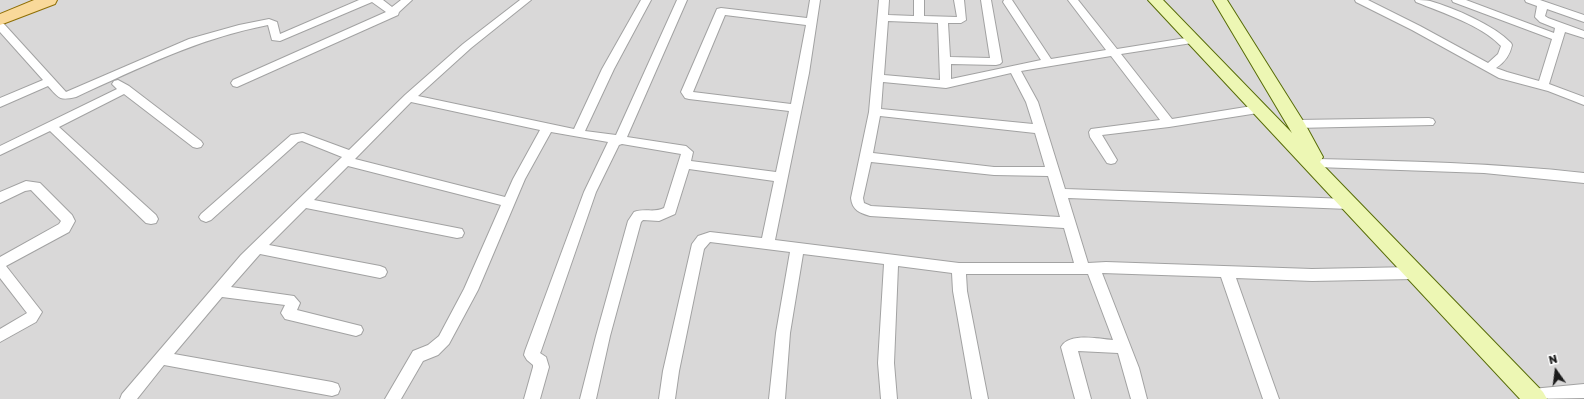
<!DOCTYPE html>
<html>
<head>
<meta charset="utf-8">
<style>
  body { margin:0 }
  #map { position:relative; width:1584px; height:399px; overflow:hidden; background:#edeae1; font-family:"Golos Text",sans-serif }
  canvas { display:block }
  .north { position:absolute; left:1536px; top:351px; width:40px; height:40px; -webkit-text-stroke:3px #fff; paint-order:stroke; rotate:346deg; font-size:11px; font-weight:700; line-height:16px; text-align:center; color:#1b1b1b }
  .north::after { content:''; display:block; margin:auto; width:14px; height:18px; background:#1b1b1b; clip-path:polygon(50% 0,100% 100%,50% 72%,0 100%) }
</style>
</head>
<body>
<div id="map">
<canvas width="1584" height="399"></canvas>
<div class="north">N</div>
</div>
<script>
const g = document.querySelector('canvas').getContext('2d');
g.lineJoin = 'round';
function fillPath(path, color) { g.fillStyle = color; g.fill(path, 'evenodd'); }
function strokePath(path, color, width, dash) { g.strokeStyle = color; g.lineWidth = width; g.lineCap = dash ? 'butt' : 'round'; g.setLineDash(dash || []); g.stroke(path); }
fillPath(new Path2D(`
  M0 0H1584V399H0Z`), '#d9d8d8');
const street = new Path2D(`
  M359 0H383L392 7 401 0H412L399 12 398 15 237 87 233 86 231 83 233 80 386 12 372 2 280 41 272 40 268 25C200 38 139 68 76 97 59 101 59 98 48 86L0 107V98L43 80 0 32V23L4 24 66 92 189 39 239 25 269 19 277 22 280 34Z
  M520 0H531L471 48 418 96 574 129 602 69 641 0H651L614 69 585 131 616 135 677 0H687L627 137 686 146 693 152 691 161 776 172 789 111 689 99 685 98 681 92 717 9 721 8 807 18 810 0H820L809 73 775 240 959 263H1074L1064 228 870 216C860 213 852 210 851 198L869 112 879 0H889L888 15 914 16V0H924V16L957 17 954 0H964L966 20 961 23H948L950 57 990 58 981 0H991L1002 62 1000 64 996 65 951 64V79L1041 60 1003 2 1004 0H1012L1051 59 1106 50 1068 0H1078L1117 49 1192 37 1196 38 1197 40 1192 43 1121 54 1172 119 1258 105 1262 106 1264 109 1262 112 1258 113 1169 127 1102 135 1117 160 1115 163 1111 164 1107 163 1090 137 1089 132 1091 129 1160 120 1111 56 1021 71 1038 102 1065 189 1349 199 1354 201 1356 204 1354 207 1349 209 1068 198 1088 263 1106 262 1312 269 1414 267 1419 269 1421 273 1419 277 1414 279 1312 281 1236 278 1279 399H1263L1221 277 1102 273 1139 368 1147 399H1131L1118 353 1078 351 1091 399H1075L1061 347C1069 332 1099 339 1113 340L1088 274H966L967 291 988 399H972L953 291 952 273 898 266 894 363 897 399H881L878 363 884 264 803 254 790 333 785 399H769L776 333 790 252 710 242 704 249 679 371 675 399H659L663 371 692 244 698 236 710 232 762 238 774 181 689 169 675 214 659 221 643 220 641 222 610 336 596 399H580L596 336 628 221 634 212C645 208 654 213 664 208L681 154 622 144 619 145 596 192 541 351 540 353 546 357 549 367 540 399H524L533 367V365L527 360 524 355 525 351 584 192 608 142 551 132 525 179 478 290 449 344 438 355 423 361 401 399H385L413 351 428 345 439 336 464 289 501 205 348 166 314 200 457 228 462 229 464 233 462 237 457 238 306 208 269 245 380 266 385 268 387 272 385 276 380 278 260 254 231 287 294 296 300 303 297 310 361 326 363 330 361 334 356 336 285 319 281 313 285 305 222 297 174 354 332 382 338 384 340 389 338 394 332 396 164 365 137 399H120L122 394 241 255 342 157 302 141 298 142 211 220 206 222 201 220 199 217 201 214 291 135 303 133 349 150 405 95 463 44ZM725 15 806 25 791 104 693 92ZM888 21 938 23 940 80 884 75ZM1011 73 1026 102 1033 124 881 109 883 82 946 88ZM411 102 540 130 513 179 505 197 355 159ZM880 116 1035 133 1045 167H994L873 153ZM871 162 994 175 1048 176 1060 217 871 206 864 203 863 198Z
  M1355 0H1368L1420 26 1488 63 1498 54 1501 46C1481 25 1443 13 1416 2L1415 0C1420 0 1426 0 1430 1 1454 8 1494 25 1511 43L1512 45C1510 55 1505 62 1496 68L1507 72 1539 81 1552 39 1453 2 1452 0H1466L1554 33 1555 28 1540 22 1535 17 1537 6 1526 2 1525 0H1540L1584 15V22L1547 9 1545 16 1548 18 1584 31V38L1565 32 1549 84 1584 97V105L1548 91 1499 78 1412 30 1356 2Z
  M118 80 129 86 201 141 203 144 201 147 197 148 193 147 124 94 59 127 156 215 158 219 156 223 151 224 146 223 50 131 0 155V146L117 89 112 84 114 81Z
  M1429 118 1433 119 1435 122 1433 125 1296 128 1292 127 1290 124 1292 121 1296 120Z
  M1317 159C1406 161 1495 163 1584 173V183L1484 173 1317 167 1313 166 1311 163 1313 160Z
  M26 181 40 183 72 215 75 221 69 232 6 266 42 312 36 322 0 342V329L27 313 0 278V257L59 224 61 221 31 190 25 191 0 203V192Z
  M1584 384V398L1526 399 1524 396 1526 391 1532 389Z`);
const secondary = new Path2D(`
  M1148 0H1163L1292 133 1213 0H1227L1305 124 1323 157 1320 162 1543 392 1547 399H1520Z`);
const primary = new Path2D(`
  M34 0H57L55 4 0 25V14Z`);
strokePath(street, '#a2a2a2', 2);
strokePath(secondary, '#586d08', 2);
strokePath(primary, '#8e6e04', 2);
fillPath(street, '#fff');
fillPath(secondary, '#edf7b4');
fillPath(primary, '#f9d99a');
</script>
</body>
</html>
